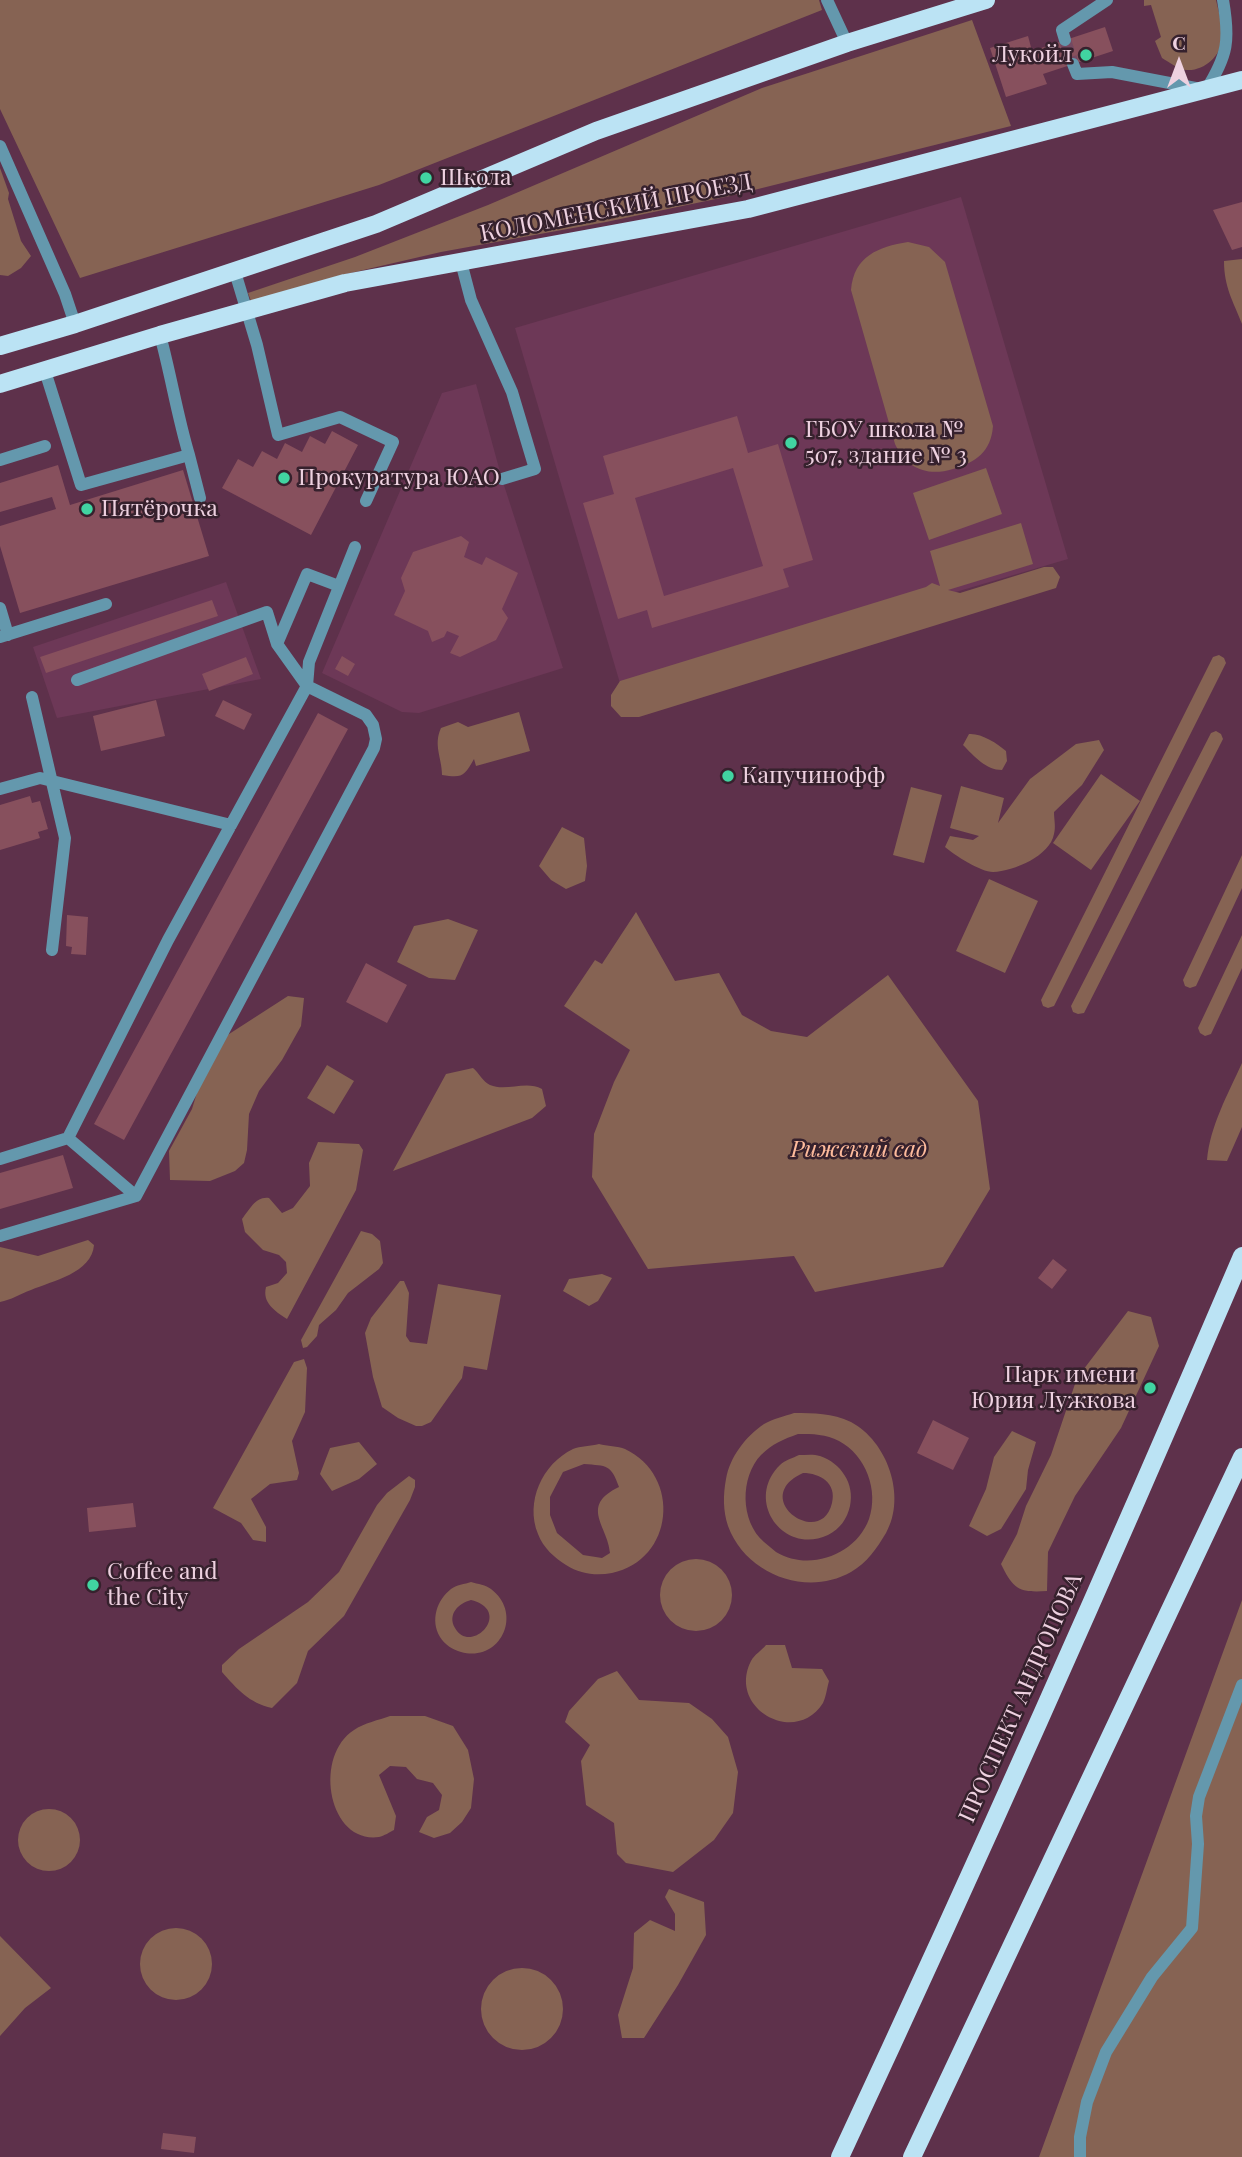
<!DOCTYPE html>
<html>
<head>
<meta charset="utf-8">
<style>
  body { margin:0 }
  #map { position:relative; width:1242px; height:2157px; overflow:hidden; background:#5e314b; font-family:"Playfair Display",serif }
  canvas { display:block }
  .north { position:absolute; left:1144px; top:28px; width:70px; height:70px; -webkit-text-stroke:5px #36212d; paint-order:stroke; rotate:0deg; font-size:19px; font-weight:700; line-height:28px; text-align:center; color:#eed1e0 }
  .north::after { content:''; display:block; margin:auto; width:24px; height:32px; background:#eed1e0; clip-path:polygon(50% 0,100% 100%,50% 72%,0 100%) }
</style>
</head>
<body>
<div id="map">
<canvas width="1242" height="2157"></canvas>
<div class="north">С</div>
</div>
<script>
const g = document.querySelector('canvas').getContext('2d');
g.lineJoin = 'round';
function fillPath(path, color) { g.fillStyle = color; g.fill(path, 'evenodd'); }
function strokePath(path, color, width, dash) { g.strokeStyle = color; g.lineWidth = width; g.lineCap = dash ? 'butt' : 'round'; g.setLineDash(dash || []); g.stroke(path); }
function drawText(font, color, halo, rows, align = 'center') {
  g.font = font + ' "Playfair Display",serif'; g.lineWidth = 5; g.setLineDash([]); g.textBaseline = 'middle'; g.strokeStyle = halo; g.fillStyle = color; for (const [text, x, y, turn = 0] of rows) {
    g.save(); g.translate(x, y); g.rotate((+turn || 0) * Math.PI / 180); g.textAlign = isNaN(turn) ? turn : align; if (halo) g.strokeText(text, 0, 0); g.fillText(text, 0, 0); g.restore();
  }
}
fillPath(new Path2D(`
  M961 197 1068 559 622 690 515 328Z
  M476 384 502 479 563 668 419 713 402 712 322 673 442 393Z
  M226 582 261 679 57 718 33 647Z`), '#6d3857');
fillPath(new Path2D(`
  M0 0H819L822 10 379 185 80 278 0 109Z
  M1144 0H1216C1219 13 1223 26 1222 39 1221 56 1204 71 1187 70 1179 70 1169 62 1162 58L1155 41 1161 37 1151 5 1144 6Z
  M972 20 1011 126 730 196 606 222 441 252 342 275 251 301 248 293 355 257 488 205 762 88Z
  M0 168 9 193 8 199 21 241 31 256 21 268 8 276 0 275Z
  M908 242 929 247 945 262 993 426C991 452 976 462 953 469 927 477 906 468 895 444L851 290C854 256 878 247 908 242Z
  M1242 259V324C1233 301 1224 287 1224 261Z
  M986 468 1002 514 929 540 913 493Z
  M1021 523 1033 564 948 590 960 593 1044 567H1053L1060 577 1056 588 639 717H621L611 706V695L620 681 926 587 932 583 940 586 930 551Z
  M1219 655 1224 658 1226 663 1054 1006 1048 1008 1043 1006 1041 1000 1213 657Z
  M519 712 530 751 476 766 474 759C464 777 462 778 442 775 442 758 433 745 441 728L458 722 468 727Z
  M1216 731 1221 734 1223 739 1084 1013 1078 1014 1073 1012 1071 1006 1211 733Z
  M969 734C981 733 997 743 1006 751L1007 761 1002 770C986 770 974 756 963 745Z
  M1099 740 1104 750 1082 785 1054 812C1054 819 1056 827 1054 834 1050 856 1014 871 993 872 981 872 954 855 945 847L950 836 973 840 979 836 950 828 961 786 1004 798 998 823 1030 779 1076 744Z
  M1101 774 1140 801 1091 870 1053 843Z
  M911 787 942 795 924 863 893 855Z
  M562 827 584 838 587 866 585 881 566 889 551 880 539 866Z
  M1242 855V888L1196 986 1190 988 1185 986 1183 980Z
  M989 879 1038 901 1005 973 956 951Z
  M636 912 675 981 719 973 742 1015 771 1031 807 1037 888 975 978 1101 990 1189 943 1267 815 1292 794 1256 648 1269 592 1177 594 1134 614 1082 630 1050 564 1006 595 960 602 964Z
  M448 919 478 930 455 980 429 978 397 962 414 926Z
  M1242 935V968L1211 1034 1205 1036 1200 1033 1198 1028Z
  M288 996 304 998 301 1026 282 1060 259 1091 249 1114 247 1150 244 1163 235 1171 210 1181 170 1180 169 1151 192 1109 199 1086 226 1036Z
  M1242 1063V1127L1227 1161 1207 1160C1210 1126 1228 1094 1242 1063Z
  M327 1065 354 1081 334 1114 307 1098Z
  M473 1068C479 1073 483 1082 490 1085 506 1092 526 1080 542 1089L546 1106 532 1118 393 1171 446 1074Z
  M318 1142 359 1144 363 1150 356 1190 287 1319C275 1311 262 1303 266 1287L278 1283 287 1273 286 1262 279 1255 263 1250 245 1232 242 1219C250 1209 256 1196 269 1198L282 1213 293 1208 310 1186 309 1163Z
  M361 1231 372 1234 380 1241 383 1263 379 1269 348 1293 336 1310 319 1325 317 1336 307 1347 303 1348 301 1340Z
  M88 1240 94 1245C92 1273 52 1281 31 1290 20 1294 11 1300 0 1302V1247L38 1256Z
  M602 1274 612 1278 598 1301 589 1306 563 1291 569 1279Z
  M400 1281H404L409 1293 406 1336 410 1342 427 1344 438 1284 501 1295 487 1370 464 1366 462 1378 431 1422 422 1426H416L398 1418 382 1407 373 1377 365 1333 371 1318Z
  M1128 1311 1151 1317 1159 1346 1121 1428 1075 1496 1048 1552 1047 1591C1019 1593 1013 1589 1001 1564L1017 1534 1026 1506 1051 1455 1077 1378Z
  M304 1359 307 1368 305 1412 292 1441 299 1473 297 1480 270 1484 251 1499 266 1527V1542L253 1540 241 1523 213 1508 294 1362Z
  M794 1413C814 1413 832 1413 851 1422 887 1441 907 1496 886 1533 877 1548 867 1563 851 1572 807 1597 746 1575 728 1526 723 1511 723 1495 726 1479 730 1457 745 1437 764 1424 773 1419 785 1416 794 1413ZM798 1434C813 1434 826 1434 839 1441 866 1455 879 1491 869 1519 856 1555 809 1572 776 1552 772 1549 768 1545 764 1542 740 1521 740 1477 761 1455 772 1444 784 1439 798 1434Z
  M1012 1431 1036 1442 1028 1470 1026 1489 1001 1529 987 1536 969 1526 986 1489 994 1457Z
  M359 1442 377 1464 359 1479 332 1491 320 1474 330 1448Z
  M599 1444C607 1446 618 1446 625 1449 682 1476 674 1560 612 1573 596 1576 580 1574 566 1565 555 1558 543 1548 538 1534 525 1502 542 1464 573 1449 580 1446 591 1446 599 1444ZM584 1464C607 1466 611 1464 619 1487 579 1506 608 1526 610 1553L602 1558 583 1555 557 1533 550 1515V1497L563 1472Z
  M799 1455C806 1455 814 1454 820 1456 841 1463 855 1484 850 1506 847 1519 840 1529 828 1535 783 1556 744 1500 780 1465 785 1460 793 1458 799 1455ZM803 1473C820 1473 837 1483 832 1503 821 1550 748 1498 803 1473Z
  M409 1476 415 1480V1487L410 1500 344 1616 308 1651 297 1683 272 1708C249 1703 237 1689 222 1672V1665L239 1649 308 1602 339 1572 377 1505 387 1493Z
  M660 1595a36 36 0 1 1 72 0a36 36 0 1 1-72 0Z
  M471 1582C478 1584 486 1585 491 1589 524 1614 500 1663 461 1652 453 1650 444 1644 440 1637 430 1620 437 1600 451 1589 456 1585 465 1584 471 1582ZM471 1600C514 1611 471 1656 455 1628 447 1614 459 1603 471 1600Z
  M1242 1600V2157H1039Z
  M766 1645H785L792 1668 822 1669 829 1681C827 1688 826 1697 823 1703 795 1747 727 1708 751 1661 754 1655 762 1650 766 1645Z
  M617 1671 639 1700 689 1703 712 1719 728 1737 738 1772 733 1813 714 1840 673 1872 626 1863 617 1854 614 1823 586 1805 581 1761 590 1745 565 1722 569 1711 598 1679Z
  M390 1716H425L453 1726 468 1750 474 1779 471 1808 462 1822 450 1833 434 1838 419 1832 427 1817 439 1810 442 1795 433 1783 417 1779 406 1767 390 1766 379 1775 396 1816 394 1830C390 1832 384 1836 379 1837 328 1844 313 1756 354 1730 364 1723 379 1720 390 1716Z
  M18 1840a31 31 0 1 1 62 0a31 31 0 1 1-62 0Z
  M669 1889 704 1902 706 1935 678 1985 644 2038H622L618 2015 633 1968 634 1933 650 1920 675 1931V1914L665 1897Z
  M140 1964a36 36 0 1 1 72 0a36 36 0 1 1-72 0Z
  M0 1936 51 1988 25 2008 0 2036Z
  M481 2009a41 41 0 1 1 82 0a41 41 0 1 1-82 0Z`), '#866353');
fillPath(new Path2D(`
  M1105 27 1113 51 1043 74 1047 84 1006 97 990 48 1028 36 1032 51Z
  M1242 202V247L1232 250 1213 210Z
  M737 416 748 453 778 444 813 560 783 569 789 587 756 597 652 628 647 610 618 619 583 503 614 494 603 456ZM733 468 763 566 664 596 635 498Z
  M332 431 358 445 311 535 222 488 238 459 253 467 262 451 277 459 285 443 302 452 310 436 325 444Z
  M58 465 70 505 183 470 209 556 20 613 0 546V526L56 509 52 497 0 512V483Z
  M461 536 469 542 464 557 482 565 486 557 518 573 502 609 508 618 496 640 460 657 450 653 459 636 447 631 444 637 432 642 428 631 394 615 405 591 401 578 413 552Z
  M212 600 218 616 46 673 40 657Z
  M342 656 355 664 348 676 335 669Z
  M246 657 253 674 209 691 202 674Z
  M156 700 165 736 101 751 93 716Z
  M223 700 252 714 244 730 215 716Z
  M318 713 348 729 124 1140 94 1124Z
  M30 796 32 803 40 801 48 829 38 832 40 838 0 850V805Z
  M67 915 88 917 86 955 71 954 72 947 66 946Z
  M366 963 407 985 387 1023 346 1002Z
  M63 1155 73 1188 0 1209V1173Z
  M1053 1259 1067 1270 1052 1289 1038 1278Z
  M933 1420 969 1438 953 1470 917 1453Z
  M133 1503 136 1527 89 1532 87 1508Z
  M163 2133 196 2137 194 2153 161 2149Z`), '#87505d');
strokePath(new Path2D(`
  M1065 40 1073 64`), '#744961', 12, [12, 6]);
strokePath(new Path2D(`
  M827 0 847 43
  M1065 40 1062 30 1107 0
  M1073 64 1077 74 1112 72 1206 90C1228 55 1230 40 1223 0
  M0 146 65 294 75 324
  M461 262 471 300 512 392 535 469 502 479
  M235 272 257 345 278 435 340 417 393 442 366 501
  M45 371 81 485 189 455C177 415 171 375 160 335
  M189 455 200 498
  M0 460 45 446
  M0 608 8 635
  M0 637 106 604
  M277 644 307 574 339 586
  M32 697 65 838 52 950
  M0 789 40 778 231 825
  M68 1138 136 1196
  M0 1159 68 1138 168 940 307 686 309 662 355 547
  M0 1236 136 1196 374 748 376 739 373 725 366 715 307 686 277 644 267 612 77 680
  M1080 2157V2137L1087 2102 1106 2052 1152 1977 1192 1928 1198 1844 1196 1816 1199 1797 1242 1685`), '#6498ad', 12);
strokePath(new Path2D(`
  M0 346 75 324 376 224 596 131 847 43 986 0
  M0 384 160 335 345 283 748 209 1242 80
  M840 2157C979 1859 1113 1558 1242 1256
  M912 2157 1242 1457`), '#bbe3f4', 18);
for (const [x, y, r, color] of [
  [1086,55,7,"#41d4a1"],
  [426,178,7,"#41d4a1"],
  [791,443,7,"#41d4a1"],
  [284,478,7,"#41d4a1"],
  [87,509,7,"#41d4a1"],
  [728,776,7,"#41d4a1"],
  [1150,1388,7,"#41d4a1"],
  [93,1585,7,"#41d4a1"]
]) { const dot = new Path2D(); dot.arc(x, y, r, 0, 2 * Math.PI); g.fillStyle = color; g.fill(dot); strokePath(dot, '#36212d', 2.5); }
drawText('23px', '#eed1e0', '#36212d', [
  ["Лукойл",1072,55,"right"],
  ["Школа",440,178],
  ["ГБОУ школа №",805,430],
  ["507, здание № 3",805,456],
  ["Прокуратура ЮАО",298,478],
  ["Пятёрочка",101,509],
  ["Капучинофф",742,776],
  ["Парк имени",1136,1375,"right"],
  ["Юрия Лужкова",1136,1401,"right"],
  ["Coffee and",107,1572],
  ["the City",107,1598]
], 'left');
drawText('23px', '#eed1e0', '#36212d', [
  ["КОЛОМЕНСКИЙ ПРОЕЗД",616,208,-11],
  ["ПРОСПЕКТ АНДРОПОВА",1021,1698,-66]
]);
drawText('italic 23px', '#febb9c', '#36212d', [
  ["Рижский сад",859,1150]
]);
</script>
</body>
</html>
